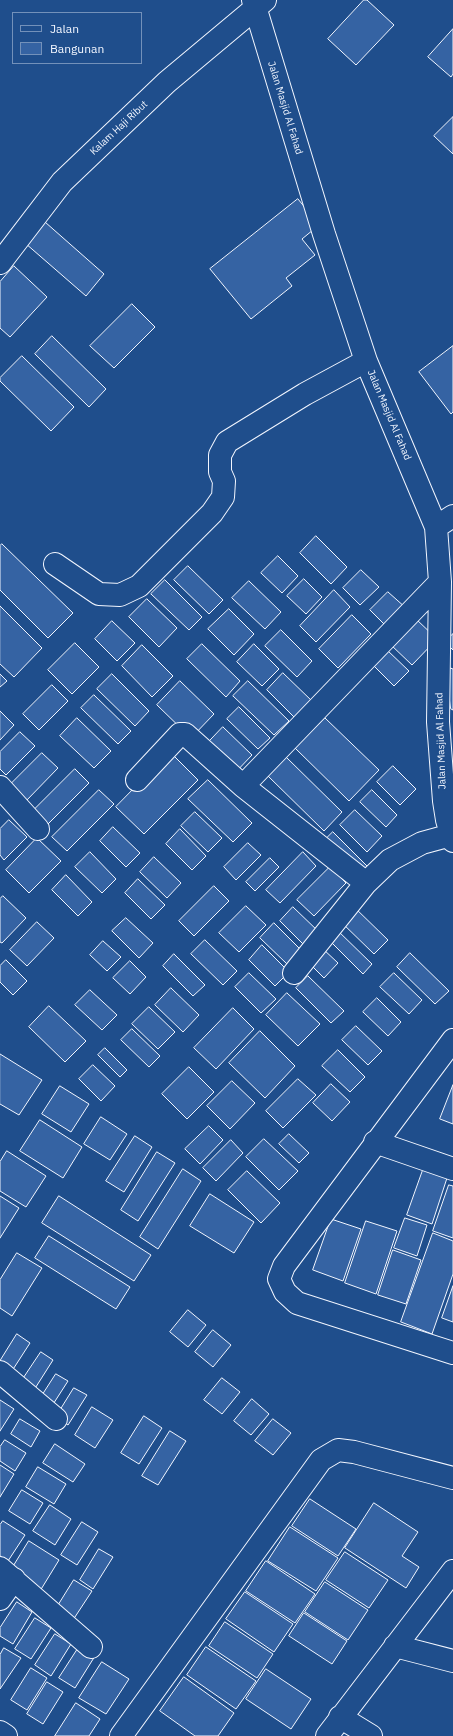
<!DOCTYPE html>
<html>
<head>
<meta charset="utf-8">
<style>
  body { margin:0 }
  #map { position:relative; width:453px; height:1736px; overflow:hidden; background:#1f4e8c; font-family:"IBM Plex Sans",sans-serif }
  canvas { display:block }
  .legend { position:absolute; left:12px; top:12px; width:130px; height:52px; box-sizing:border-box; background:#1f4e8c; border:1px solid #7391ba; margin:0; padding:5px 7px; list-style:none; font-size:12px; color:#f2f6ff }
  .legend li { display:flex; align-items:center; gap:8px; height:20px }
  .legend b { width:20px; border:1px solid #7391ba }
</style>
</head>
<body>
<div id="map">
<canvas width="453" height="1736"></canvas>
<ul class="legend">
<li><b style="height:5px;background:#1f4e8c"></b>Jalan</li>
<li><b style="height:11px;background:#3563a3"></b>Bangunan</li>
</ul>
</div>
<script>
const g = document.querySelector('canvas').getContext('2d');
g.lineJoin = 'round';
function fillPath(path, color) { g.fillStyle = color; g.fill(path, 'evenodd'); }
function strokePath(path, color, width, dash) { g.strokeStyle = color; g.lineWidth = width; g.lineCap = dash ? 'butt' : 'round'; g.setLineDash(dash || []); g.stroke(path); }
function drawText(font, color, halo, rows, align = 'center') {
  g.font = font + ' "IBM Plex Sans",sans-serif'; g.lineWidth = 3; g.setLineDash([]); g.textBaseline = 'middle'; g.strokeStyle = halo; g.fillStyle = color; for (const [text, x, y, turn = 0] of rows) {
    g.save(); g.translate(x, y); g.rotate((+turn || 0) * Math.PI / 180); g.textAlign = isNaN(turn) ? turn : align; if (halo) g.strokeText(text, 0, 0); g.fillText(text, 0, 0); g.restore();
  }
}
const building = new Path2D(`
  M364 0H367L394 25 356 65 328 39Z
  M453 29V74L451 77 428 57Z
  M453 117V154L434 136Z
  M298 199 319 225 302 239 315 255 286 278 292 286 251 319 210 269Z
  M45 222 104 274 86 296 25 243Z
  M14 266 47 297 10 337 0 328V282Z
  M132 304 155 327 114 368 90 346Z
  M52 336 106 389 89 407 35 354Z
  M453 346V412L451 414 419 372Z
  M22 356 74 407 51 431 0 381V378Z
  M316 536 347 567 331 584 300 553Z
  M2 544 73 613 48 638 0 590V546Z
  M278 556 298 576 282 593 261 573Z
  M188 566 223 600 209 614 174 580Z
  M361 570 379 587 360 605 343 588Z
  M304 579 322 597 306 614 287 596Z
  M165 580 202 617 189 630 151 594Z
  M249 581 281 612 265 629 232 598Z
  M334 590 350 607 316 642 300 626Z
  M388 592 406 608 387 627 370 610Z
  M147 599 177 628 159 647 129 617Z
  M0 606 42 648 14 677 0 664Z
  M229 609 254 634 234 655 208 629Z
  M352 615 371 634 338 668 319 649Z
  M416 619 437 639 412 665 390 644Z
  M112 621 135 643 117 661 95 639Z
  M281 630 312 661 297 677 265 646Z
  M453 634V650L445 642Z
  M75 643 99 667 72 694 48 670Z
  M202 644 240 681 226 697 187 659Z
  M254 644 279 669 262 686 237 662Z
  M142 645 173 676 152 697 122 666Z
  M387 650 409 671 394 686 373 665Z
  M445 666 453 669V710L451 709Z
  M283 673 312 701 295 718 267 690Z
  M0 674 7 681 0 687Z
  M112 674 149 711 135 726 97 689Z
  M180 681 214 714 191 738 157 705Z
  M248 681 289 721 274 735 233 696Z
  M52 685 68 701 39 730 23 714Z
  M94 695 131 731 118 744 81 708Z
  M239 707 270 738 258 749 227 719Z
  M0 711 14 725 0 740Z
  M77 718 111 751 94 768 60 736Z
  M325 718 379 770 349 801 295 748Z
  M223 727 252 755 233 775 204 747Z
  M20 732 35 746 6 775 0 769V752Z
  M170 752 198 780 144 834 116 807Z
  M42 753 58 768 25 802 9 786Z
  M286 757 342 812 324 831 268 776Z
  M393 766 416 789 400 805 377 782Z
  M75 769 89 783 46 826 32 812Z
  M208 780 252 823 233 842 188 799Z
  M99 790 114 804 67 851 52 837Z
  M372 790 397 815 386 827 360 802Z
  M355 810 382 836 367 852 340 825Z
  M195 812 222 838 208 852 181 826Z
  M9 820 27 837 4 860 0 855V829Z
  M113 827 140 853 126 867 100 841Z
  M180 829 206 856 192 870 166 844Z
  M333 832 369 868 361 877 324 841Z
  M37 838 61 861 29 893 6 870Z
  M248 843 261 855 236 880 224 867Z
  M90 852 116 879 102 893 75 867Z
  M303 852 316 866 280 903 266 890Z
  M154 857 181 883 167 898 140 872Z
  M270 858 279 867 255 891 246 882Z
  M330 867 346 883 314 916 297 900Z
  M66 875 92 902 78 916 52 890Z
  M138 879 165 905 151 919 125 893Z
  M214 886 229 901 194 936 179 921Z
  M3 896 26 918 2 943 0 942V899Z
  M352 905 388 940 374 954 338 919Z
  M246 906 266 925 239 952 219 933Z
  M293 907 320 933 306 947 280 921Z
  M126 918 153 943 139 958 112 931Z
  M37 922 54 938 27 966 10 950Z
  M274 923 301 950 287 964 260 938Z
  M335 928 372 964 363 974 326 937Z
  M205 940 237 971 223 985 191 954Z
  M103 941 121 957 107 971 90 955Z
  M262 945 289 972 275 986 249 960Z
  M322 948 338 963 324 978 308 962Z
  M410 953 449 991 435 1004 397 967Z
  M174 954 205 985 193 996 163 966Z
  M6 960 27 981 13 995 0 982V966Z
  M130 961 146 977 130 994 113 978Z
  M249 973 276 999 261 1013 235 987Z
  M394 973 422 1000 409 1014 380 987Z
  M308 976 344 1011 331 1023 296 988Z
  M171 988 199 1015 183 1032 155 1005Z
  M90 990 117 1015 102 1030 75 1005Z
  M287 993 320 1024 298 1046 266 1015Z
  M377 998 401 1022 388 1036 363 1012Z
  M49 1006 86 1041 65 1062 29 1027Z
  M149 1007 175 1032 158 1049 132 1024Z
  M233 1008 254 1029 216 1069 194 1048Z
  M356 1026 382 1051 368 1065 342 1040Z
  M132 1029 160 1056 149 1067 121 1040Z
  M260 1031 295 1066 265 1098 229 1063Z
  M105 1048 127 1070 120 1077 98 1055Z
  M338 1050 365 1077 350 1092 322 1066Z
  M0 1054 42 1080 19 1115 0 1104Z
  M93 1065 115 1086 101 1101 79 1079Z
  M189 1067 214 1092 187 1119 162 1094Z
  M298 1079 316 1095 283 1128 266 1111Z
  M232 1081 255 1103 230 1129 207 1106Z
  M331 1084 350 1102 332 1121 313 1103Z
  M453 1085V1124L440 1119Z
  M60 1086 89 1104 71 1132 42 1114Z
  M101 1117 127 1134 110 1160 84 1144Z
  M40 1120 82 1147 63 1178 20 1151Z
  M209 1126 223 1140 200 1164 185 1149Z
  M289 1134 309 1153 299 1163 279 1144Z
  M135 1136 152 1147 124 1192 106 1181Z
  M264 1139 298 1171 279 1190 246 1157Z
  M231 1140 243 1153 216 1181 203 1168Z
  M7 1151 46 1176 26 1207 0 1191V1162Z
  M157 1152 175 1163 138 1221 121 1210Z
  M183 1169 201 1181 158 1249 140 1237Z
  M423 1170 447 1178 432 1224 407 1215Z
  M247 1171 280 1203 261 1223 228 1190Z
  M449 1185 453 1186V1238L433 1231Z
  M210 1194 254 1222 234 1253 190 1226Z
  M0 1196 19 1208 0 1238Z
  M59 1196 151 1255 134 1281 42 1223Z
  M405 1218 427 1225 417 1256 394 1248Z
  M331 1219 361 1229 343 1281 313 1270Z
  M366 1221 397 1231 376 1294 345 1283Z
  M433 1233 453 1241V1274L432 1334 401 1322Z
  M49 1236 130 1287 116 1309 35 1258Z
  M393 1250 421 1260 406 1304 378 1295Z
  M17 1253 42 1268 12 1316 0 1308V1280Z
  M453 1286V1322L442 1318Z
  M188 1310 206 1325 188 1347 170 1332Z
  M213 1330 231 1345 213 1367 195 1352Z
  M17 1334 30 1343 10 1374 0 1367V1361Z
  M41 1352 53 1360 34 1390 21 1382Z
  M56 1374 68 1381 50 1409 38 1402Z
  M222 1378 240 1392 222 1414 204 1400Z
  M74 1388 87 1395 68 1425 56 1417Z
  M252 1399 269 1414 251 1435 234 1421Z
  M0 1400 14 1409 0 1431Z
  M92 1407 113 1420 95 1448 75 1435Z
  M144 1416 162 1428 139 1464 121 1453Z
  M20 1419 40 1431 31 1447 11 1434Z
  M273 1419 291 1433 273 1455 255 1441Z
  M170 1431 186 1441 158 1485 142 1476Z
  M5 1440 26 1453 15 1471 0 1461V1447Z
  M55 1444 85 1464 73 1482 43 1463Z
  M0 1465 14 1474 0 1497Z
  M38 1467 66 1484 54 1504 26 1487Z
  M22 1490 43 1503 30 1524 9 1511Z
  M310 1499 356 1529 338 1556 292 1526Z
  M374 1503 418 1532 402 1556 419 1567 406 1588 345 1548Z
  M50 1505 71 1519 55 1545 33 1531Z
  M3 1521 25 1535 8 1561 0 1556V1525Z
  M82 1522 98 1532 77 1565 61 1555Z
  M290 1527 338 1558 316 1591 268 1561Z
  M29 1541 59 1560 40 1591 10 1572Z
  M99 1549 113 1557 93 1589 80 1580Z
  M345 1552 388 1580 369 1608 326 1580Z
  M266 1561 315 1594 295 1623 246 1591Z
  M74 1580 92 1591 73 1620 56 1609Z
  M325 1582 368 1610 348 1640 305 1612Z
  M245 1592 293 1624 274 1652 226 1619Z
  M17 1602 32 1612 13 1644 0 1636V1628Z
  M304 1613 347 1641 332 1664 289 1636Z
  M35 1618 51 1628 31 1659 15 1649Z
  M225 1622 273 1654 257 1678 209 1646Z
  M55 1634 71 1644 51 1676 35 1665Z
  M79 1647 95 1656 75 1688 59 1678Z
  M206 1647 256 1681 236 1709 187 1675Z
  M4 1648 21 1658 0 1689V1655Z
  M102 1662 129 1679 106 1714 79 1698Z
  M31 1668 47 1678 27 1710 11 1700Z
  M266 1669 311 1699 291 1729 246 1699Z
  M184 1677 234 1713 218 1736H195L160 1711Z
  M47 1682 63 1692 43 1724 27 1714Z
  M76 1703 100 1719 89 1736H55Z`);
fillPath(building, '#3563a3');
strokePath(building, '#f2f6ff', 1);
const street = new Path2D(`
  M253 0 324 234 366 361 436 527 440 582 438 722 444 801 447 820 453 841
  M0 263 62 182 167 82 265 0
  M436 527 453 516
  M55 564 99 594 120 595 139 586 212 513 223 497 224 481 220 472V455L227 442 305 394 366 361
  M137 780 180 734H185L243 786 440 582
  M243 786 366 883
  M0 787 38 829
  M294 973 366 883 390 860 422 843 451 835
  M453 1040 284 1266 279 1279 285 1292 297 1303 453 1353
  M375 1142 453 1169
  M0 1372 56 1419
  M0 1568 91 1647
  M0 1599 14 1579
  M395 1646 453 1661
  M340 1717 371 1736
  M121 1736 321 1460 338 1450 354 1452 453 1478
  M327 1736 453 1571`);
const secondary = new Path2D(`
  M0 1732 6 1736`);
strokePath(street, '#f2f6ff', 24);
strokePath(secondary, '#f2f6ff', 24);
strokePath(street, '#1f4e8c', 22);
strokePath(secondary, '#1f4e8c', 22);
drawText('10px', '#f2f6ff', '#1f4e8c', [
  ["Jalan Masjid Al Fahad",285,108,73],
  ["Kalam Haji Ribut",119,128,-43],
  ["Jalan Masjid Al Fahad",389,415,67],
  ["Jalan Masjid Al Fahad",441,741,-92]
]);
</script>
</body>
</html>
